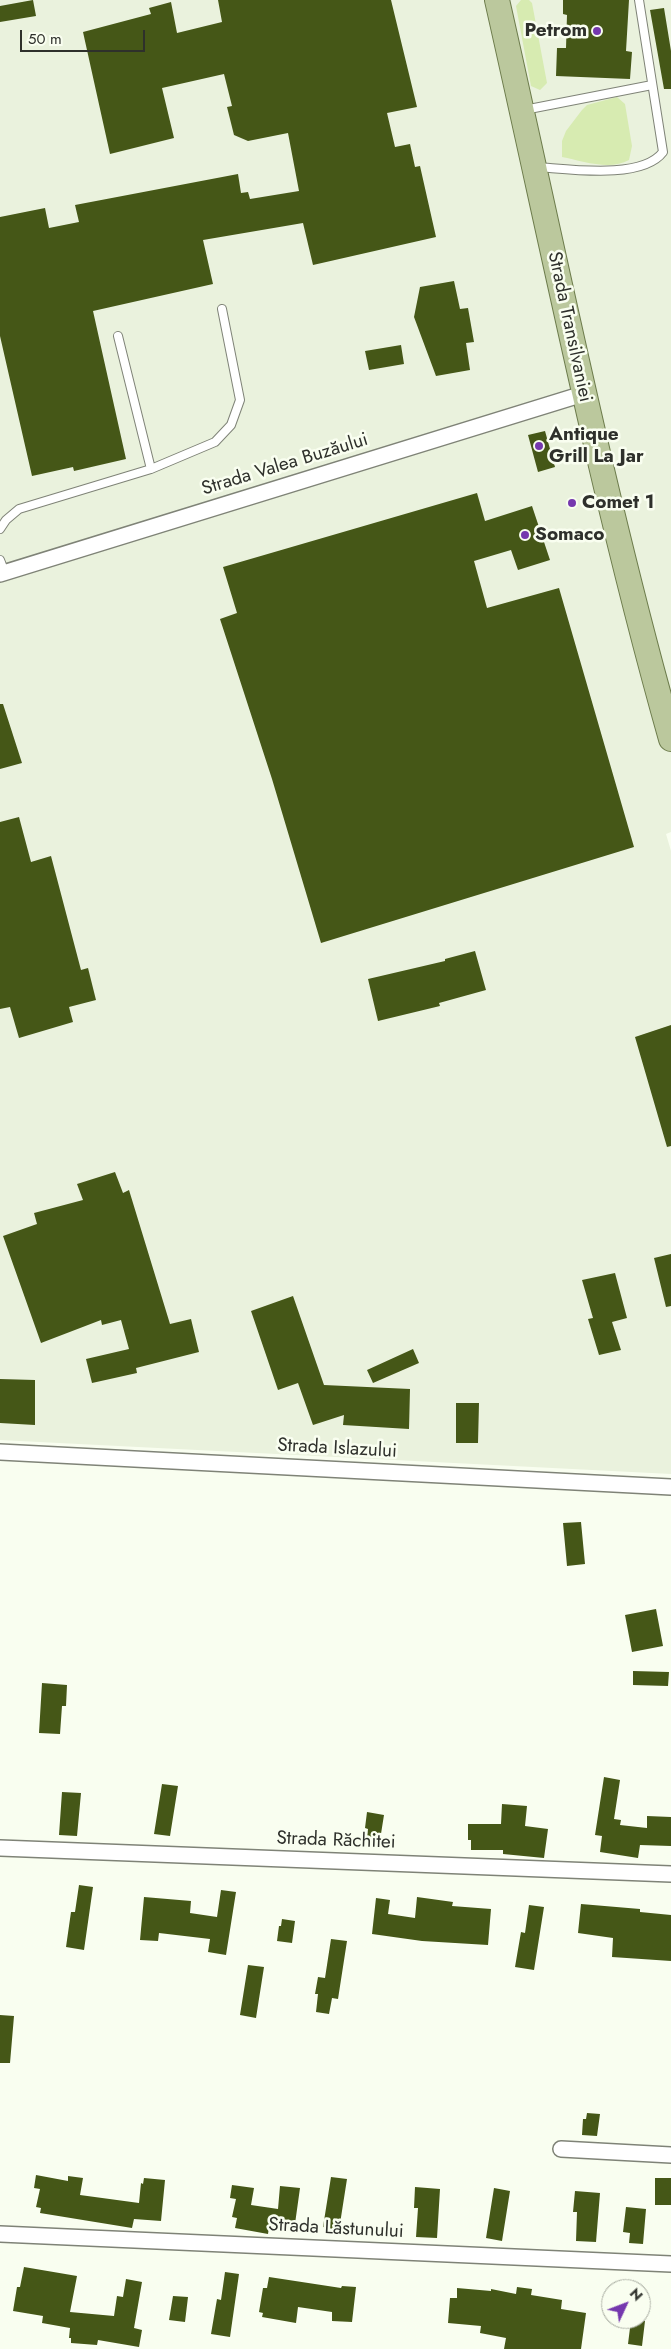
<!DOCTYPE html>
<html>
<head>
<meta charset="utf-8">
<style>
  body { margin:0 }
  #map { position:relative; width:671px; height:2349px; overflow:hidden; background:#f9fef0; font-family:Jost,sans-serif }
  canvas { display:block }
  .north { position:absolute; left:601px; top:2279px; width:50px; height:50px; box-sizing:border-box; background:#f9fef0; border:1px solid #a8aca1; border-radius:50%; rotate:47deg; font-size:14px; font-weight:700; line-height:20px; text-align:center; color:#2e302b }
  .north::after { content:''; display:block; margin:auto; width:18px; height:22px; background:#7538ae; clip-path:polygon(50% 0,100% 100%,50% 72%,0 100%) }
  .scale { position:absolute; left:20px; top:30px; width:125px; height:22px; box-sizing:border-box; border:2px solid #2e302b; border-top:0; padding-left:6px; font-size:15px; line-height:18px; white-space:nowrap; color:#2e302b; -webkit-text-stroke:4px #f9fef0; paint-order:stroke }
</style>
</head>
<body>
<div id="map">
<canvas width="671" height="2349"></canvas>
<div class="north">N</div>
<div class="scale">50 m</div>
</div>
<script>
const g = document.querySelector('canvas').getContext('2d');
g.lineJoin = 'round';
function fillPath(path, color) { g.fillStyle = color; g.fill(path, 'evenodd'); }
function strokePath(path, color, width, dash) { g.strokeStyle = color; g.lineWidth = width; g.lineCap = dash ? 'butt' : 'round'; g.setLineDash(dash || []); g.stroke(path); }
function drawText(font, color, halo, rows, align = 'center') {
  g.font = font + ' Jost,sans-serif'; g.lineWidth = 5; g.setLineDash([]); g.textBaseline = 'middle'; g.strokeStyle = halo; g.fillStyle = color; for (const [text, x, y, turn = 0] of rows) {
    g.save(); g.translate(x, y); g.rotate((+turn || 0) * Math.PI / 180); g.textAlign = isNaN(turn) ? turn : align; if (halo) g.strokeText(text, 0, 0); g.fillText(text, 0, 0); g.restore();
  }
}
fillPath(new Path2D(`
  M0 0H671V832L666 834 671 851V1474L0 1440Z`), '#eaf2dd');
fillPath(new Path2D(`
  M521 0H529L532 3 547 83 540 90 531 86 516 6Z
  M617 97 625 104 632 146 629 160C610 171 582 161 562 157V141L566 131 582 110 587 105Z`), '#d7ebb1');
fillPath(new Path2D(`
  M33 0 36 16 0 22V6Z
  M218 0H391L417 107 387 113 395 147 410 144 415 167 420 166 436 237 313 265 303 223 203 240 213 284 93 311 126 459 74 471 73 467 32 476 0 336V217L45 208 49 228 79 222 75 205 238 174 241 193 248 192 250 199 299 191 288 133 248 141 234 135 227 107 232 106 224 74 162 88 174 138 110 154 83 32 151 14 149 8 171 2 177 33 222 22Z
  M563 0H629L626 51 632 52 630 79 556 76 557 48H566L567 15 563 14Z
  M664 8 671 51V89H664L650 10Z
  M454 281 460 309 468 308 474 342 466 343 470 370 436 376 414 317 420 287Z
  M401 345 404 364 369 370 365 351Z
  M545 431 555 467 538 472 528 435Z
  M477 493 485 521 532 506 550 560 518 570 511 550 474 561 487 608 559 588 634 847 321 943 272 779 220 619 237 613 223 567Z
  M0 704H3L22 763 0 769Z
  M19 817 31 862 51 856 81 970 88 968 96 1000 69 1007 73 1022 19 1038 10 1007 0 1009V822Z
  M475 951 486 990 439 1003 440 1006 378 1021 368 979 445 961V959Z
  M671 1025V1146L667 1147 635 1037Z
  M115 1172 123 1193 129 1190 170 1324 191 1319 199 1352 136 1368 137 1373 92 1383 86 1359 129 1349 121 1320 102 1325 101 1320 41 1343 3 1236 37 1224 34 1213 83 1200 77 1184Z
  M671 1254V1306L666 1307 654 1258Z
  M615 1273 627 1318 612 1322 621 1350 599 1355 588 1319 593 1318 582 1280Z
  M293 1296 324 1385 410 1389 409 1429 343 1425 344 1415 313 1425 298 1383 278 1390 251 1311Z
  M413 1349 419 1363 373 1383 367 1370Z
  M0 1379 35 1380V1425L0 1423Z
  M456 1403H479L478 1443H456Z
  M581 1522 585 1564 567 1566 563 1523Z
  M656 1609 663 1646 632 1652 625 1615Z
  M633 1671 669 1672 668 1686 633 1685Z
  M42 1683 67 1685 66 1706H62L60 1734 39 1733Z
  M604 1777 620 1780 614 1819 621 1820 620 1825 647 1828V1816L671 1817V1846L640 1845 638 1858 600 1852 602 1836 595 1835Z
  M162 1784 178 1786 170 1836 154 1834Z
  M62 1792 81 1793 77 1836 59 1835Z
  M502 1804 527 1806 525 1826 548 1829 544 1858 503 1854V1850H471V1840H468V1824H501Z
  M367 1812 384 1815 380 1840 367 1838 368 1829 365 1828Z
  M79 1885 93 1887 84 1950 66 1947 71 1912H75Z
  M221 1890 236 1892 226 1955 208 1952 210 1939 159 1933 158 1941 140 1940 144 1897 191 1901 190 1913 217 1917Z
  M417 1897 453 1902 452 1906 491 1909 488 1945 422 1941 372 1934 376 1898 390 1900 388 1914 415 1918Z
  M581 1904 640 1909V1912L671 1915V1961L612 1957 613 1938 578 1933Z
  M529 1905 544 1907 534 1970 515 1967 521 1932 525 1933Z
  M282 1919 295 1921 292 1943 277 1941 279 1926H281Z
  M331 1939 347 1941 338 1999 332 1998 329 2014 316 2012 318 1994H315L318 1977 325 1978Z
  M248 1965 264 1967 256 2018 240 2015Z
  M0 2015 14 2016 10 2063H0Z
  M587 2113 600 2114 597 2136 582 2135 583 2119H586Z
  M36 2175 68 2181V2176L83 2178 80 2195 139 2203 141 2183 143 2184 144 2178 165 2180 161 2221 134 2219 132 2228 40 2213 41 2208 36 2207 40 2189 34 2188Z
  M331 2177 347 2179 339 2230 323 2227Z
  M655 2178H671V2205H655Z
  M232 2185 254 2188 251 2205 278 2209 280 2186 300 2188 294 2231 269 2227 268 2234 235 2228 237 2218 232 2217 236 2199 230 2198Z
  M415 2187 440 2189 437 2238 416 2237 418 2208H414Z
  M494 2188 510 2191 502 2241 486 2238Z
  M575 2191 600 2193 596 2242 576 2241 577 2212H573Z
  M626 2207 646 2209 643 2244 629 2243 630 2233 623 2232Z
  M24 2267 77 2276 70 2312 114 2316 117 2296 123 2297 126 2279 142 2282 134 2328 142 2330 139 2347 98 2340 97 2345 71 2343V2338H69L70 2328 42 2323 43 2316 13 2311 17 2287H20Z
  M225 2272 239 2274 230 2337 211 2334 217 2299 221 2300Z
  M269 2277 341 2288 342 2286 356 2287 352 2322 332 2321V2312L298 2307 296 2323 262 2317 263 2313 259 2312 263 2288H267Z
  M517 2287 532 2289 531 2295 562 2300 561 2309 586 2313 581 2349H504L506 2338 480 2333 481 2326 448 2323 450 2298H457V2288L491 2291V2289L516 2294Z
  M173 2296 188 2297 185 2322 169 2320Z
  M631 2320 645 2321 642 2346 628 2344Z`), '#455717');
const service = new Path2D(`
  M524 110 652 85
  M537 167C569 169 642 180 663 152L639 0
  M118 336 151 469
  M0 529 6 520 19 509 151 469 215 442 231 425 240 400 222 309
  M0 560 5 573`);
const minor = new Path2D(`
  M0 574 583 394
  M0 1452 671 1487
  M0 1848 671 1874
  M561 2149 671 2155
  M0 2234 671 2264`);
const primary = new Path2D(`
  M497 0C553 247 602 495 671 739`);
strokePath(service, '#7f8377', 10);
strokePath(minor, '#7f8377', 18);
strokePath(primary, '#6c7b4b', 26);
strokePath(service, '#fff', 8);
strokePath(minor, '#fff', 15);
strokePath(primary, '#bbc89d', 24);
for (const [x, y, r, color] of [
  [597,31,5,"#7538ae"],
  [539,446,5,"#7538ae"],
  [572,503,5,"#7538ae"],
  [525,535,5,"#7538ae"]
]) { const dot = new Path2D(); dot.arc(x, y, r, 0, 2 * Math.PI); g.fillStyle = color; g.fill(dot); strokePath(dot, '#f9fef0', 2); }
drawText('bold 19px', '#2e302b', '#f9fef0', [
  ["Petrom",587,31,"right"],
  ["Antique",549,435],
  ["Grill La Jar",549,457],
  ["Comet 1",582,503],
  ["Somaco",535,535]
], 'left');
drawText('19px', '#2e302b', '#f9fef0', [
  ["Strada Transilvaniei",569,327,78],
  ["Strada Valea Buzăului",285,465,-17],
  ["Strada Islazului",337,1449,3],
  ["Strada Răchitei",336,1841,2],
  ["Strada Lăstunului",336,2229,3]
]);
</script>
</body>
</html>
